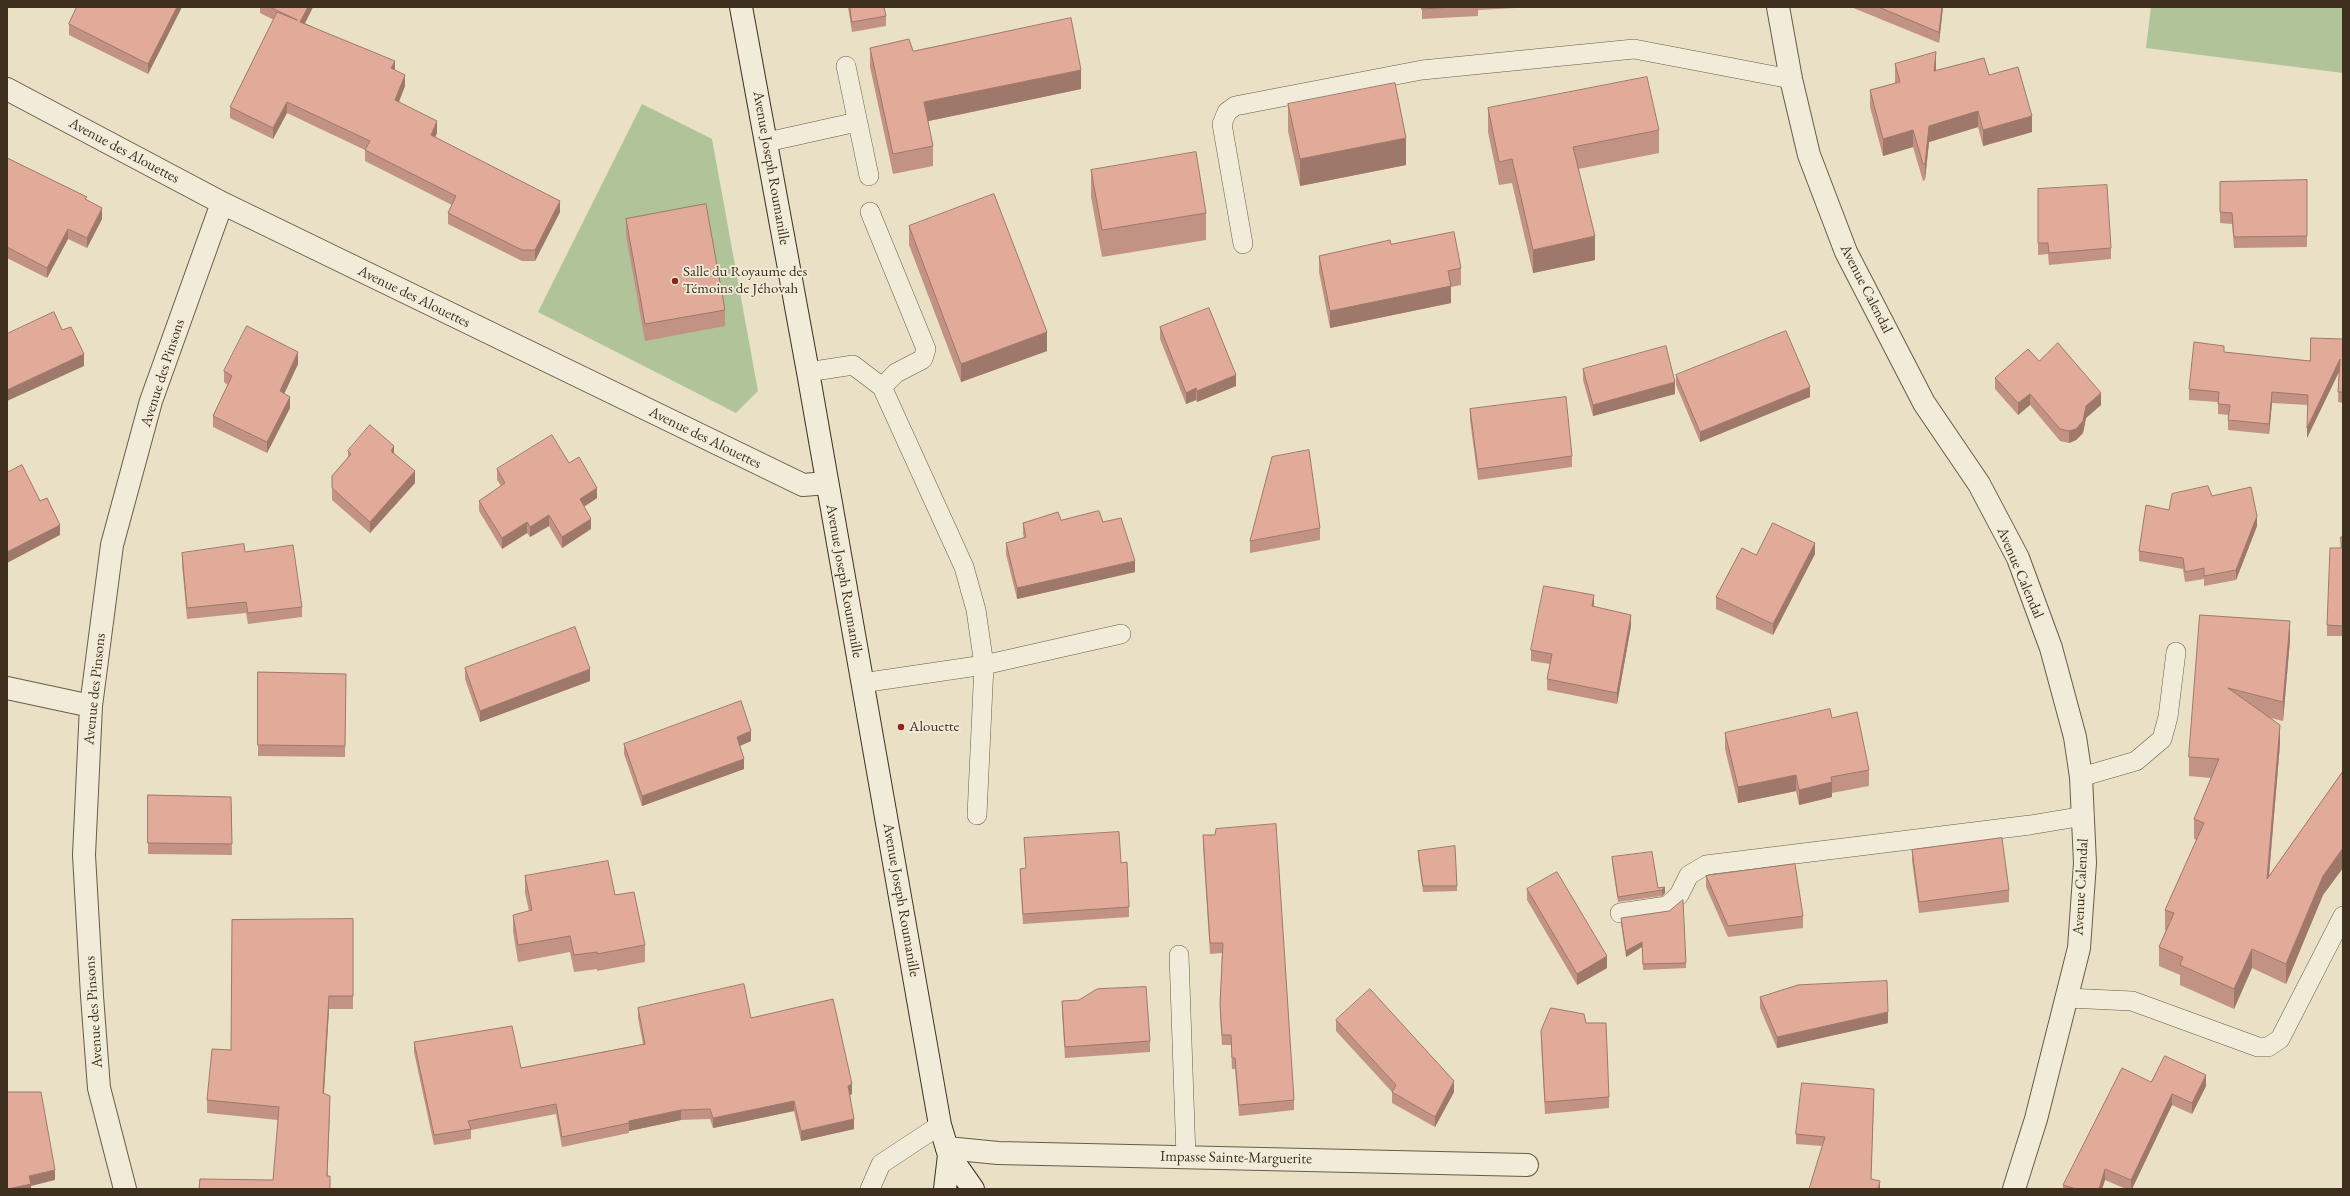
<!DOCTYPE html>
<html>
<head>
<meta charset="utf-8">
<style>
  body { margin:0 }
  #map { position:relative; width:2350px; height:1196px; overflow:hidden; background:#e9e0c5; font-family:"EB Garamond",serif }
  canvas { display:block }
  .frame { position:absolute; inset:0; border:8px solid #3e2f1f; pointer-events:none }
</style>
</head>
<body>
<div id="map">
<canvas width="2350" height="1196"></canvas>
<div class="frame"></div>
</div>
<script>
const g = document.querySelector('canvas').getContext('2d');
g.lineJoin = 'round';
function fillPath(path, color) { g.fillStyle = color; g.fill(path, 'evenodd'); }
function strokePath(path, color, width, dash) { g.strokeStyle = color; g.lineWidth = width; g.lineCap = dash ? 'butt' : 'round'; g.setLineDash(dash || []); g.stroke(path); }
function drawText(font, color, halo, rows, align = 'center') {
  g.font = font + ' "EB Garamond",serif'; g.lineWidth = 3.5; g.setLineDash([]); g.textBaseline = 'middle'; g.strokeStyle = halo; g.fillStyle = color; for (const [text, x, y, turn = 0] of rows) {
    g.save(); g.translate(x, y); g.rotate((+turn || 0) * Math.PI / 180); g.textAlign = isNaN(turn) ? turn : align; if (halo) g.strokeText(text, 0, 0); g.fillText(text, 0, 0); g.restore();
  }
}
fillPath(new Path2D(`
  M2151 7H2343V73L2146 48Z
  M642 104 712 139 758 391 736 413 538 312Z`), '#b1c398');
const service = new Path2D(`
  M846 66 869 176
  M767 142 857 122
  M870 212 926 349 923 359 896 373 882 387
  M1243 244 1222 124 1227 112 1235 106 1422 70 1634 49 1791 79
  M808 372 853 365 882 387 964 567 976 610 984 665 977 815
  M862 683 984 665 1121 634
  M2081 777 2136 761 2162 739 2168 717 2176 652
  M1620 913 1667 906 1679 895 1689 875 1706 865 2030 825 2084 816
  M1179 955 1186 1157
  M2067 998 2132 1001 2258 1047H2268L2280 1039 2343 916
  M870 1189 881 1164 940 1125`);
const minor = new Path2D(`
  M1778 7 1791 79 1809 155 1846 252 1924 403 1979 484 2018 558 2051 648 2075 737 2081 777 2085 863 2079 948 2036 1119 2014 1189
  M7 89 222 203 803 485 827 483
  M7 688 91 706
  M947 1148 998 1153 1527 1165
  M125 1189 99 1088 92 996 84 855 91 706 112 545 151 401 222 203`);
const secondary = new Path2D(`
  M741 7 808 372 940 1125 949 1155 973 1189
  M945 1189 949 1155`);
strokePath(service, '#695b48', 20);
strokePath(minor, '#695b48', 24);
strokePath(secondary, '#3e2f1f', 24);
strokePath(service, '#f1ebd9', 19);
strokePath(minor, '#f1ebd9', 22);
strokePath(secondary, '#f1ebd9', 22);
fillPath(new Path2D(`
  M77 7H182L148 74 69 35V24Z
  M260 7H313L305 23 395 70 405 86 399 102 437 133 435 138 560 212 535 261H522L448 224V213L452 205 365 161V150L287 113 273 139 230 118V107L274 20 260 13Z
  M848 7H884L886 16V26L852 32Z
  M1422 7H1534L1478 10V16L1422 19Z
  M1851 7H1943L1939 43Z
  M870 48 913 51 1081 89 928 121 933 146V166L893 174 870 67Z
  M1895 64 1936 68V71L1989 75 2032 132 1983 146 1978 127 1929 142 1925 180 1923 181 1913 147 1883 156 1870 107V90L1895 83Z
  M1288 104 1406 165 1300 186 1288 131Z
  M1488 108 1659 130V153L1578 169 1595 260 1533 273 1512 183 1499 185 1488 132Z
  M7 155 8 158 87 200 102 219 87 248 68 239 47 278 7 258Z
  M1091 170 1206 213V240L1102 257 1091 197Z
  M2307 180V247L2234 248 2232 224 2220 223V182Z
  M2038 189 2111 248V259L2049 265 2048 254 2038 255Z
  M626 219 725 310V326L645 341 626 235Z
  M909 226 1047 351 961 382 909 245Z
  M1319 256 1461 268V285L1451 287V303L1330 328 1319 272Z
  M1160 327 1236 386 1197 402 1196 400 1186 404 1160 339Z
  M2343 339V403L2338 402 2339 371 2307 438 2308 405 2272 403 2269 434 2228 430V415L2218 414V402L2189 400V389L2224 352 2310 361Z
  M2039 361 2101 405 2086 418 2083 433 2076 440 2069 443 2060 441 2030 405 2018 415 1995 389V378Z
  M298 364 284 394 290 408 267 453 213 427V416L228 385 224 382V371Z
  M1583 369 1675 394 1593 416 1583 380Z
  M1676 375 1810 397 1700 442 1676 385Z
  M1470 409 1572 456V467L1478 480 1470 420Z
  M348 451 394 454 415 483 370 533 332 500V476L348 457Z
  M569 463 597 498 584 507 591 529 562 548 549 526 530 537 527 533 502 549 479 511V501L501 486 497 480V469Z
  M2212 496 2257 526 2236 580 2204 586V579L2185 582 2183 569 2139 561V551L2169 510Z
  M1061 520 1103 522 1135 572 1017 599 1006 554V543L1024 538 1023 534V523Z
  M1320 528V540L1250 553V541Z
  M2343 537V636H2327V625Z
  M245 552 302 607V617L248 624 246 613 187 619 182 564V553Z
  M1815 554 1773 635 1716 609V597L1756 555Z
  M1594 606 1631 626 1617 704 1547 690V679L1550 664 1531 661V650Z
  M2200 615 2290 640 2283 721 2271 718 2280 744 2269 876 2343 771V868L2323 895 2286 984 2252 968 2234 1009 2180 985V975L2159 966V947L2166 930H2165V910L2197 840 2194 839V819L2211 778 2189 776V757Z
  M465 668 590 681 480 722 465 679Z
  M258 672 346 674 345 757 258 756Z
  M1832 718 1869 770V786L1832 793V797L1799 805 1796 791 1738 803 1725 749V733Z
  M751 741 740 746 744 769 642 806 624 754V744Z
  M148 795 231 797 232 855 148 854Z
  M1203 835 1294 1100V1110L1239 1116 1235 1069H1232L1231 1045H1222L1220 1014V1004L1222 953 1210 954 1203 846Z
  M1024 838 1121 863 1129 907V917L1023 924 1020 879V869L1026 868Z
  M1912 850 2009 890V902L1919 913 1912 861Z
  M1418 851 1457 886V891L1423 892 1418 857Z
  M1612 857 1658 888 1665 887V893L1662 896 1618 902 1612 863Z
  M525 876 615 895 645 945V962L597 971V969L574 972 570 952 518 962 513 931V915L529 911 525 893Z
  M1706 876 1803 916V928L1728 937 1706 887Z
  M1527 889 1607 968 1577 985 1527 900Z
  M1621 918 1686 963V968L1643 970 1642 947 1626 957 1621 924Z
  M353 919V1009H329L324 1094 330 1109 278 1120 207 1113V1100L231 1050Z
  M1760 997 1888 1023 1777 1048 1760 1008Z
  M1062 1001 1150 1041V1052L1065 1058 1062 1013Z
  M638 1008 751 1018 852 1094 850 1095 854 1129 801 1141 794 1111 713 1128 710 1119 681 1120 629 1131V1133L562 1147 556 1114 471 1130V1139L434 1145 414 1052V1042L521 1068 643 1044 638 1018Z
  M1336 1020 1454 1092 1435 1127 1392 1103V1092L1336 1031Z
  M1586 1023 1609 1097V1108L1545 1114 1541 1042V1031Z
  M2151 1082 2206 1086 2192 1114 2172 1105 2132 1189H2126L2105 1180 2102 1189H2063V1185Z
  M1874 1099 1871 1179 1880 1189 1822 1146 1796 1144V1134Z`), '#c29384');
fillPath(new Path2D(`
  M177 7H182L148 74V64Z
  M308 7H313L300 33V22Z
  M1942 7H1943L1939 43V32Z
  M1936 52V68L1934 87V71Z
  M395 61V72L391 68Z
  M1081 70V89L924 122V102Z
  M405 75V86L395 111V100Z
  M287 102V113L273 139V128Z
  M1978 111V127L1929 142 1925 180V164L1929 126Z
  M2032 116V132L1983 146V130Z
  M437 121V133L431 146V135Z
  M1913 130V147L1883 156V139Z
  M1406 138V165L1300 186V159Z
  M560 201V212L535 261V250Z
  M102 208V219L87 248V238Z
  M68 229V239L47 278V268Z
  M1595 236V260L1533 273V250Z
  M1451 286V303L1330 328V311Z
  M1047 332V351L961 382V364Z
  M298 352V364L280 403V391Z
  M84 354V366L7 401V390Z
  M2340 359V370L2307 438V428Z
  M1236 375V386L1197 402V391Z
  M1675 382V394L1593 416V405Z
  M1810 387V397L1700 442V432Z
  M1196 388V400L1186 404V393Z
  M2272 392V403L2269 434V424Z
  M2101 393V405L2086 418 2083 433 2076 440 2069 443V431L2086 406Z
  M2030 394V405L2018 415V403Z
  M290 397V408L267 453V442Z
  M394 446V458L391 451Z
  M415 471V483L370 533V522Z
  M597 488V498L580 509V499Z
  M549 515V526L530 537V527Z
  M2257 516V526L2236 580V570Z
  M591 519V529L562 548V537Z
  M527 522V533L502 549V538Z
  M60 525V535L7 563V552Z
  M1815 543V554L1773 635V624Z
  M1135 561V572L1017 599V588Z
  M1594 595V606L1592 616V606Z
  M1631 615V626L1617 704V693Z
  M2290 621V640L2283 721V702Z
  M590 669V681L480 722V711Z
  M2280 725V744L2267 898V879Z
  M751 731V741L737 747V737Z
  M744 759V769L642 806V796Z
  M1796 775V791L1738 803V787Z
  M1832 782V797L1799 805V790Z
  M2343 848V868L2323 895 2286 984V964L2323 876Z
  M1665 887V893L1662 896V890Z
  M1642 942V947L1626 957V951Z
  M2252 949V968L2234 1009V989Z
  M1607 956V968L1577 985V974Z
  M329 996V1009L323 1106V1093Z
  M1888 1012V1023L1777 1048V1037Z
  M2206 1075V1086L2192 1114V1103Z
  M1454 1081V1092L1435 1127V1117Z
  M852 1084V1094L848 1096V1086Z
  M2172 1094V1105L2132 1189H2131V1180Z
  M330 1096V1109L327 1189V1176Z
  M794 1101V1111L713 1128V1118Z
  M681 1110V1120L629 1131V1121Z
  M854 1119V1129L801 1141V1131Z
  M2105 1169V1180L2102 1189H2099Z
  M55 1170V1180L31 1186V1189H8L29 1176Z
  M1880 1181V1189H1878Z`), '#9e786b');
const building = new Path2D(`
  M77 7H177L148 64 69 24Z
  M270 7H308L300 22 395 61 391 68 405 75 395 100 437 121 431 135 560 201 535 250H522L448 213 456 196 365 150 370 141 287 102 273 128 230 107 277 12 297 20Z
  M850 7H884L886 16 852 22Z
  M1422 7H1453L1422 9Z
  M1879 7H1942L1939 32Z
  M1071 18 1081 70 924 102 933 146 893 154 870 48 909 39 913 51Z
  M1936 52 1934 71 1984 58 1989 75 2018 67 2032 116 1983 130 1978 111 1929 126 1925 164H1923L1913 130 1883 139 1870 90 1900 82 1895 64Z
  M1647 77 1659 130 1573 147 1595 236 1533 250 1512 159 1499 162 1488 108Z
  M1395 83 1406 138 1300 159 1288 104Z
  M1196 152 1206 213 1102 230 1091 170Z
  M7 158 87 197 85 199 102 208 87 238 68 229 47 268 7 247Z
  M2307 180V236L2234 237 2232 213 2220 212V182Z
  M2107 185 2111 248 2049 253 2048 243H2038V189Z
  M994 194 1047 332 961 364 909 226Z
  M706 204 725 310 645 324 626 219Z
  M1454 232 1461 268 1448 271 1451 286 1330 311 1319 256 1390 240 1391 244Z
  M1209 308 1236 375 1197 391 1196 388 1186 393 1160 327Z
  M54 312 62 330 71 327 84 354 7 390V334Z
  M247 326 298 352 280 391 290 397 267 442 213 416 232 376 224 371Z
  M1786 331 1810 387 1700 432 1676 375Z
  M2311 338 2343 339V392H2338L2340 359 2307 428 2308 395 2272 392 2269 424 2228 420 2230 405 2218 404 2219 392 2189 389 2194 342 2224 346V352L2310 361Z
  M2058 343 2101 393 2086 406 2083 421 2076 429 2069 431 2060 429 2030 394 2018 403 1995 378 2028 349 2039 361Z
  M1666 346 1675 382 1593 405 1583 369Z
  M1566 397 1572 456 1478 469 1470 409Z
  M370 425 394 446 391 451 415 471 370 522 332 488V476L351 454 348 451Z
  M552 435 569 463 579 457 597 488 580 499 591 519 562 537 549 515 530 527 527 522 502 538 479 501 505 483 497 469Z
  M1309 450 1320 528 1250 541 1272 457Z
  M22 465 40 501 47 498 60 525 7 552V473Z
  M2208 486 2212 496 2251 487 2257 516 2236 570 2204 576V568L2185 572 2183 558 2139 551 2146 505 2169 510 2172 494Z
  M1099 511 1103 522 1121 518 1135 561 1017 588 1006 543 1026 537 1023 523 1058 512 1061 520Z
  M1773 523 1815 543 1773 624 1716 597 1742 548 1756 555Z
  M2341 537H2343V626L2327 625 2330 548H2341Z
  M244 544 245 552 293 545 302 607 248 613 246 602 187 608 182 553Z
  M1544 586 1594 595 1592 606 1631 615 1617 693 1547 679 1552 654 1531 650Z
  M2200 615 2290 621 2283 702 2228 688 2280 725 2267 879 2343 771V848L2323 876 2286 964 2252 949 2234 989 2180 965 2183 957 2159 947 2174 913 2165 910 2204 823 2194 819 2219 759 2189 757Z
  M575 627 590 669 480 711 465 668Z
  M258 672 346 674 345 746 258 745Z
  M741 701 751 731 737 737 744 759 642 796 624 744Z
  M1830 709 1832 718 1857 712 1869 770 1831 777 1832 782 1799 790 1796 775 1738 787 1725 733Z
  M148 795 231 797 232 844 148 843Z
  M1276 824 1294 1100 1239 1105 1235 1058H1232L1231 1035H1222L1220 1004 1223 943H1210L1203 835H1215L1216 829Z
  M1119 832 1121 863 1127 862 1129 907 1023 914 1020 869 1026 868 1024 838Z
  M2002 838 2009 890 1919 902 1912 850Z
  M1455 846 1457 886H1423L1418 851Z
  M1652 852 1658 888 1665 887 1662 890 1618 897 1612 857Z
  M608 861 615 895 634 892 645 945 597 954V952L574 955 570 936 518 945 513 915 532 910 525 876Z
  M1795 864 1803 916 1728 926 1706 876Z
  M1557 872 1607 956 1577 974 1527 889Z
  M1683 900 1686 963 1643 964 1642 942 1626 951 1621 918 1669 911Z
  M353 919V996H329L323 1093 330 1096 327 1176H330V1189H199L200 1179 273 1180 279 1107 207 1100 212 1049 231 1050 232 920Z
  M1887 981 1888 1012 1777 1037 1760 997 1798 985Z
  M744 984 751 1018 833 999 852 1084 848 1086 854 1119 801 1131 794 1101 713 1118 710 1109 681 1110 629 1121V1123L562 1137 556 1104 468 1121 471 1129 434 1135 414 1042 512 1026 521 1068 645 1044 638 1008Z
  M1146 987 1150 1041 1065 1047 1062 1001 1079 1000 1097 989Z
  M1370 989 1454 1081 1435 1117 1392 1092 1396 1085 1336 1020Z
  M1551 1008 1584 1014 1586 1023H1606L1609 1097 1545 1102 1541 1031Z
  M2165 1056 2206 1075 2192 1103 2172 1094 2131 1180 2105 1169 2099 1189H2076L2063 1185 2122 1068 2151 1082Z
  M1802 1083 1874 1089 1871 1179 1880 1181 1878 1189H1809L1825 1137 1796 1134Z
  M7 1092H41L55 1170 29 1176 31 1184 8 1189H7Z`);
fillPath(building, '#e2ab99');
strokePath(building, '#9e786b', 1);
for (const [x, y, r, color] of [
  [675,281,4,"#8f2418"],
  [901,727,4,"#8f2418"]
]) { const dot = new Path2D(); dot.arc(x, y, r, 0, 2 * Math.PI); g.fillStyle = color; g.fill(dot); strokePath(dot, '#f1ebd9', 1.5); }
drawText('15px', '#3e2f1f', '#f1ebd9', [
  ["Avenue des Alouettes",124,151,28],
  ["Avenue Joseph Roumanille",771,168,80],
  ["Avenue Calendal",1866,289,63],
  ["Avenue des Alouettes",414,297,26],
  ["Avenue des Pinsons",163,373,-72],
  ["Avenue des Alouettes",705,438,26],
  ["Avenue Calendal",2020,573,67],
  ["Avenue Joseph Roumanille",844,581,80],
  ["Avenue des Pinsons",95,689,-84],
  ["Avenue Calendal",2081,887,-87],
  ["Avenue Joseph Roumanille",901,900,80],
  ["Avenue des Pinsons",94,1012,-94],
  ["Impasse Sainte-Marguerite",1236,1158,1]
]);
drawText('15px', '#3e2f1f', '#f1ebd9', [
  ["Salle du Royaume des",683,272],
  ["Témoins de Jéhovah",683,289],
  ["Alouette",909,727]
], 'left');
</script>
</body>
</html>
